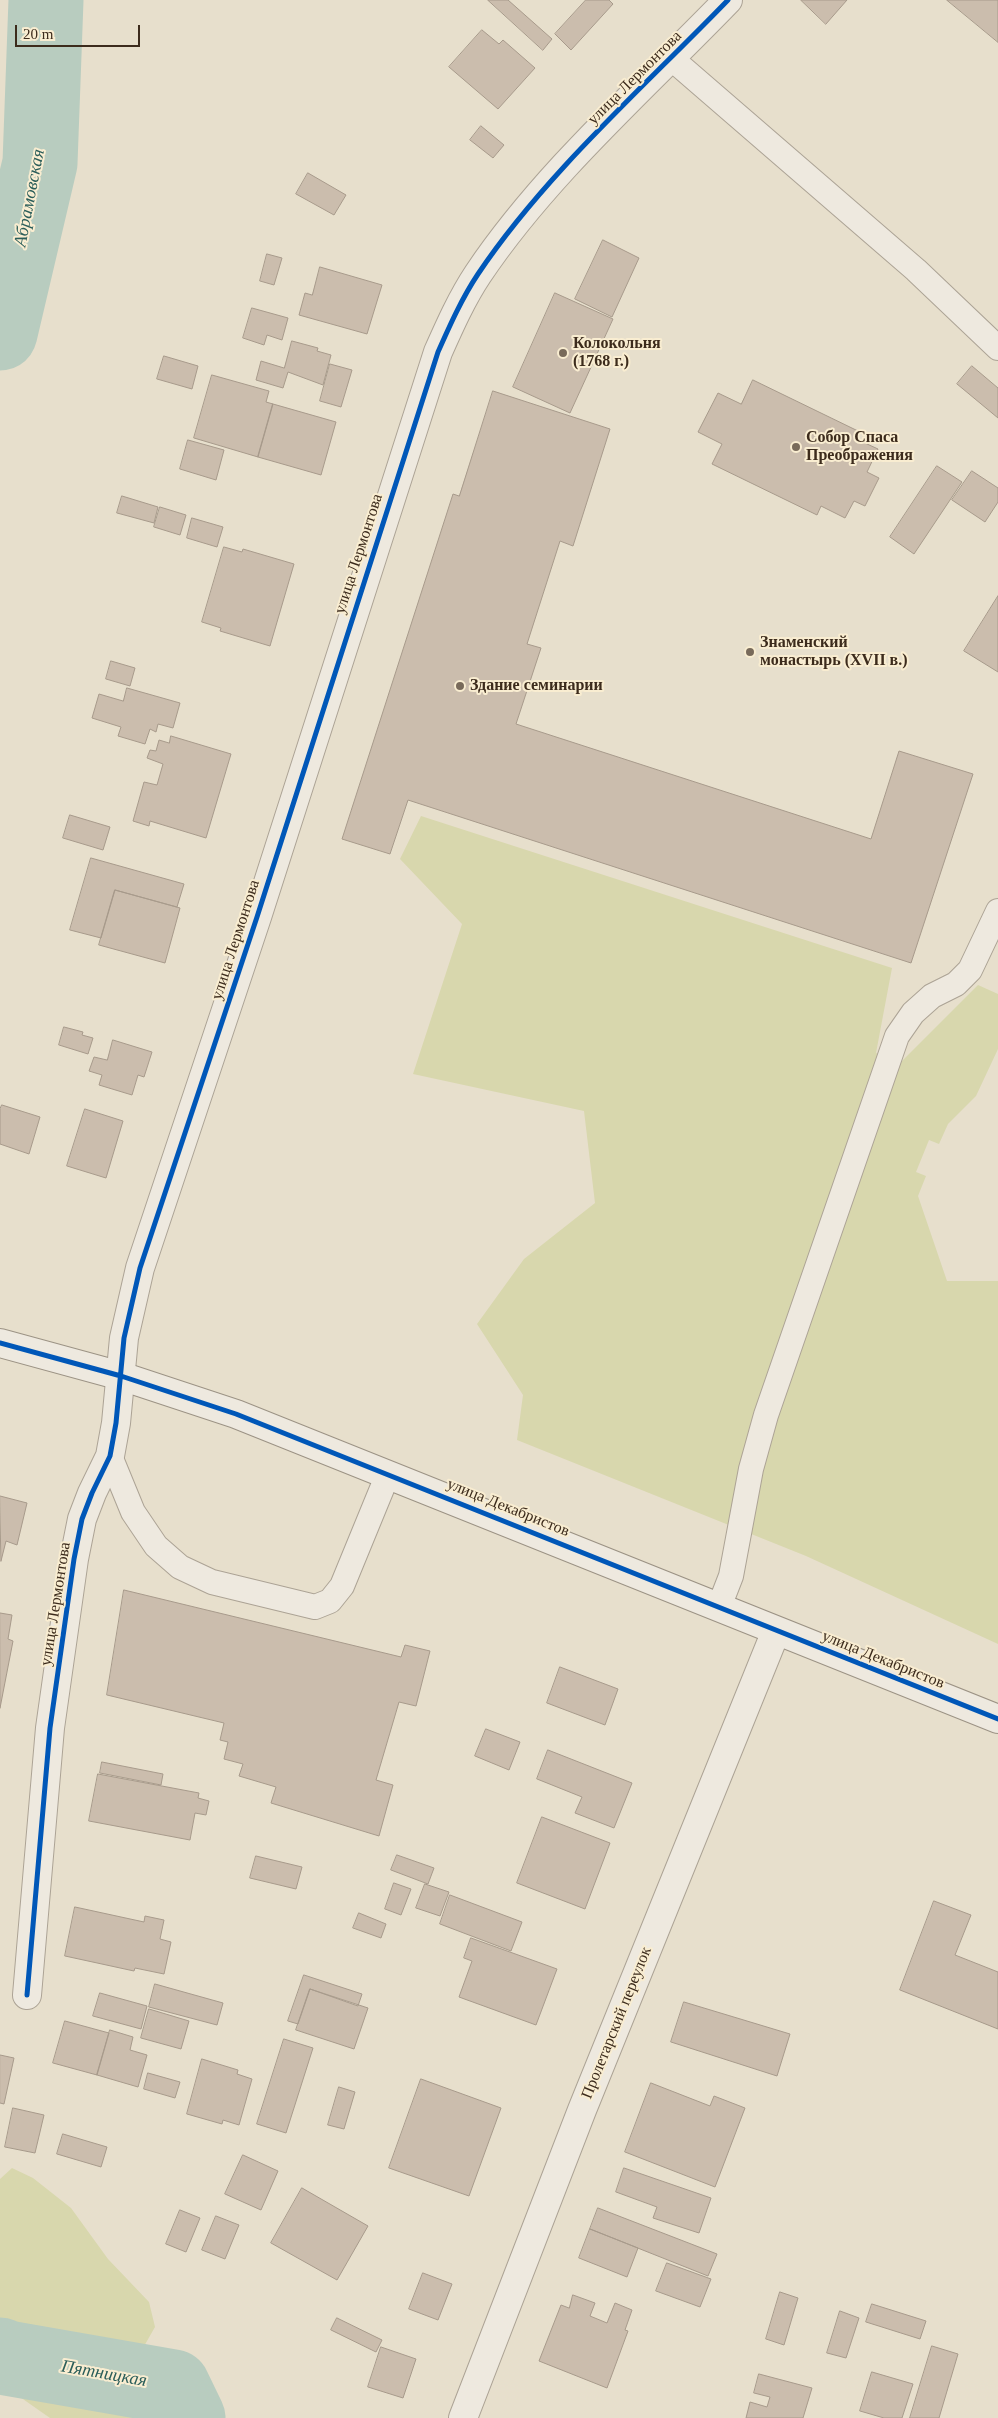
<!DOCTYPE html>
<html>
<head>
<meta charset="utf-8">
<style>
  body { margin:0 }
  #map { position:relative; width:998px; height:2418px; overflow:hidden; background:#e7dfcc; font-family:"Times New Roman",serif }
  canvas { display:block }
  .scale { position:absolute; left:15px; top:25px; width:125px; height:22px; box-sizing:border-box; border:2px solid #3c2b1c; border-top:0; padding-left:6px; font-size:15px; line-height:18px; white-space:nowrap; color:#3c2b1c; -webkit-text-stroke:4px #f9edd1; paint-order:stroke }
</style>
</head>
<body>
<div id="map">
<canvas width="998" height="2418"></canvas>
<div class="scale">20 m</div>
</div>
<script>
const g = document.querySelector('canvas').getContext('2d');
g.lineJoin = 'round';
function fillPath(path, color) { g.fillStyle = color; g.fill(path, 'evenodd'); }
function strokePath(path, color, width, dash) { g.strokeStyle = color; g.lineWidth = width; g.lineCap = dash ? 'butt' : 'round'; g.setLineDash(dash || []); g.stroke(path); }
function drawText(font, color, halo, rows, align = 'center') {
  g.font = font + ' "Times New Roman",serif'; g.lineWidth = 4; g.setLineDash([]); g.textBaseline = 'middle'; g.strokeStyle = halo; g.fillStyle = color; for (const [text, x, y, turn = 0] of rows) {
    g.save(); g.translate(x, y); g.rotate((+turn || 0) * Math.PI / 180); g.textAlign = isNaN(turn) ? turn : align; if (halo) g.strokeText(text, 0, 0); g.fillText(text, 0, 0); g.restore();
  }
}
fillPath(new Path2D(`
  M421 816 892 968 876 1053 899 1064 978 985 998 994V1049L976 1096 948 1124 939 1144 929 1140 916 1172 926 1176 918 1196 947 1281H998V1644L806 1556 517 1440 523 1395 477 1324 524 1259 595 1203 584 1111 413 1074 462 924 400 859Z
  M12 2168 33 2178 71 2208 108 2259 149 2302 155 2327 143 2348 145 2372 163 2398V2418H50L20 2397 0 2391V2179Z`), '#d8d7ad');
strokePath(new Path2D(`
  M0 333 40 163 46 0
  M0 2355 7 2358 173 2387 188 2418`), '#b8ccbf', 75);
const building = new Path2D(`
  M488 0H508L552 39 543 50Z
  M586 0H609L613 4 571 50 555 34Z
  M801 0H847L826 24Z
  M947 0H998V42Z
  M482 30 499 44 503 40 535 68 498 109 449 67Z
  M481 126 504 145 493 158 470 140Z
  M308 173 346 195 334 215 296 194Z
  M603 240 639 258 612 317 575 299Z
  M267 254 282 258 274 285 260 281Z
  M320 267 382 285 367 334 299 315 305 293 312 295Z
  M555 293 613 319 570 413 513 387Z
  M252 308 288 318 282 340 267 335 264 345 243 338Z
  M292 341 318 348 317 351 331 355 323 385 288 372 283 388 256 380 261 361 284 368Z
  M164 356 198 366 192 389 157 379Z
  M330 364 352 370 341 407 320 401Z
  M972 366 998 388V418L957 384Z
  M212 375 269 391 266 402 273 404 258 457 194 438Z
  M753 380 858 431 854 438 878 449 867 472 879 478 865 506 854 501 845 518 821 506 817 515 712 464 722 444 698 432 718 393 741 404Z
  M493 391 610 429 573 546 560 541 527 644 541 648 516 724 871 839 899 751 973 774 911 963 408 800 390 854 342 839 453 494 459 496Z
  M273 404 336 422 321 475 258 457Z
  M188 440 224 450 216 480 180 469Z
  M937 466 962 482 914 554 890 537Z
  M972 471 998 488V502L985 522 952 500Z
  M122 496 158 507 154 523 117 513Z
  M160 507 186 515 180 535 154 527Z
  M192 518 223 527 217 547 187 538Z
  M224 547 242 552 243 549 294 564 270 646 220 631 221 628 202 622Z
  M998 596V672L964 651Z
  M111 661 135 668 130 686 106 679Z
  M127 688 180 703 173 728 158 724 156 732 150 729 145 744 118 736 121 727 92 718 99 694 123 701Z
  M171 736 231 754 206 838 150 821 149 826 133 821 144 782 157 785 163 764 147 758 150 750 156 751 159 740 169 743Z
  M70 815 110 827 103 850 63 838Z
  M91 858 184 884 177 907 115 890 101 938 70 930Z
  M115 890 180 908 165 963 99 945Z
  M64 1027 83 1032 82 1035 93 1038 88 1054 59 1045Z
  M113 1040 152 1052 144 1077 138 1075 132 1095 99 1085 102 1075 89 1071 94 1057 107 1060Z
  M2 1105 40 1117 29 1154 0 1144V1109Z
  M85 1109 123 1121 106 1178 67 1166Z
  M0 1496 27 1503 17 1545 6 1541 1 1561Z
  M124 1590 401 1657 405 1645 430 1651 416 1706 399 1702 376 1780 393 1785 379 1836 271 1803 276 1787 239 1776 243 1764 224 1759 228 1742 220 1740 224 1723 107 1695Z
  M0 1613 12 1615 8 1639 13 1641 0 1708Z
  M560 1667 618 1689 605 1725 547 1703Z
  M486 1729 520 1742 509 1770 475 1756Z
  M548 1750 632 1783 614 1828 575 1813 582 1797 537 1779Z
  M102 1762 163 1774 161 1785 100 1773Z
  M98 1774 199 1793 198 1798 209 1801 206 1815 195 1813 190 1840 89 1821Z
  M542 1817 610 1843 585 1909 517 1883Z
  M397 1855 434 1868 428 1884 391 1870Z
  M256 1856 302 1867 296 1889 250 1878Z
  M394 1883 411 1889 401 1915 385 1909Z
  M425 1884 449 1892 440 1916 416 1908Z
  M450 1895 522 1922 511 1951 440 1924Z
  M934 1901 971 1915 955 1955 998 1972V2029L900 1990Z
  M75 1907 144 1922 145 1916 164 1920 160 1939 171 1942 164 1974 135 1968 134 1971 65 1956Z
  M359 1913 386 1924 381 1938 353 1928Z
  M471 1938 557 1969 536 2025 459 1997 472 1961 464 1958Z
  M304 1975 362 1994 358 2006 310 1989 298 2024 288 2021Z
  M155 1984 223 2003 217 2025 149 2007Z
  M310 1989 368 2008 354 2049 296 2030Z
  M100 1993 147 2006 141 2029 93 2016Z
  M684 2002 790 2034 777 2076 671 2042Z
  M149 2009 189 2021 181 2049 141 2038Z
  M65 2021 109 2033 97 2075 53 2063Z
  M110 2030 133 2037 130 2050 147 2055 138 2087 97 2075Z
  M284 2039 313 2048 286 2133 257 2124Z
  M0 2055 14 2058 4 2104 0 2103Z
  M202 2059 238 2070 237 2074 252 2079 239 2125 223 2120 222 2124 187 2114Z
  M148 2073 180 2082 175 2098 144 2089Z
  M421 2079 501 2108 469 2196 389 2168Z
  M651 2083 710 2106 714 2096 745 2108 715 2187 625 2152Z
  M339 2087 355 2092 344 2129 328 2125Z
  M13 2108 44 2115 35 2153 5 2147Z
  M63 2134 107 2147 101 2167 57 2154Z
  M243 2155 278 2171 261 2210 225 2194Z
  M624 2168 711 2198 699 2233 653 2218 657 2207 616 2192Z
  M302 2188 368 2226 337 2280 271 2243Z
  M598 2208 717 2254 708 2276 590 2229Z
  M180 2210 200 2218 186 2252 166 2244Z
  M216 2216 239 2225 225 2259 202 2250Z
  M590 2229 638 2248 627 2277 579 2258Z
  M667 2263 711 2279 700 2307 656 2291Z
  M423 2273 452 2284 438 2320 409 2309Z
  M780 2292 798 2298 784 2345 766 2339Z
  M573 2295 595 2303 590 2316 607 2323 615 2303 632 2310 625 2330 628 2331 607 2388 539 2361 561 2305 569 2308Z
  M872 2304 926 2321 920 2339 866 2322Z
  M840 2311 859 2318 846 2358 827 2353Z
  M337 2318 382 2340 376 2352 331 2330Z
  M932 2346 958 2354 939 2418H910Z
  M381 2347 416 2359 403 2398 368 2387Z
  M872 2372 913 2384 902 2418H884L860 2411Z
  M759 2374 812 2388 803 2418H746L750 2402 767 2407 770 2397 754 2393Z`);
fillPath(building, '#cbbdad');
strokePath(building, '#a79a8b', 1);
const lane = new Path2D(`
  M672 59 916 270 998 348
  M110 1456 133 1512 156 1546 180 1567 212 1582 315 1607 330 1601 342 1586 388 1474
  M719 1607 731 1576 751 1469 766 1415 897 1036 913 1013 932 996 956 984 970 970 998 911`);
const street = new Path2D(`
  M27 1995 50 1728 74 1559 82 1519 92 1493 110 1456 116 1423 124 1338 140 1268 257 917 438 352C450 325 462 298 478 274 545 174 644 87 728 0
  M463 2418 582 2110 776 1631`);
const secondary = new Path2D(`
  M0 1343 121 1376 236 1414 998 1719`);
strokePath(lane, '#aca395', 26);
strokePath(street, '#aca395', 30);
strokePath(secondary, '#9c9385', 30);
strokePath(lane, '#eee9df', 24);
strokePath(street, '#eee9df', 28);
strokePath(secondary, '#eee9df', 28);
strokePath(new Path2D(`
  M0 1343 121 1376 236 1414 998 1719
  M27 1995 50 1728 74 1559 82 1519 92 1493 110 1456 116 1423 124 1338 140 1268 257 917 438 352C450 325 462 298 478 274 545 174 644 87 728 0`), '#0057b8', 5);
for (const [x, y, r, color] of [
  [563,353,5,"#786a5a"],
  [796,447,5,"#786a5a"],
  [750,652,5,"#786a5a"],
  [460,686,5,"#786a5a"]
]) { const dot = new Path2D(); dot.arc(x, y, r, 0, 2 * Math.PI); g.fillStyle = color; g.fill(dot); strokePath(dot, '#f9edd1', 2); }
drawText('16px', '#3c2b1c', '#f9edd1', [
  ["улица Лермонтова",635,78,-45],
  ["улица Лермонтова",359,554,-72],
  ["улица Лермонтова",236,940,-72],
  ["улица Декабристов",508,1508,22],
  ["улица Лермонтова",56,1604,-81],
  ["улица Декабристов",883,1660,22],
  ["Пролетарский переулок",617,2023,-68]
]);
drawText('bold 16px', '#3c2b1c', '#f9edd1', [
  ["Колокольня",573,344],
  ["(1768 г.)",573,362],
  ["Собор Спаса",806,438],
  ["Преображения",806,456],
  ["Знаменский",760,643],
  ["монастырь (XVII в.)",760,661],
  ["Здание семинарии",470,686]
], 'left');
drawText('italic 18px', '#2a5d59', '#f9edd1', [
  ["Абрамовская",30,198,-79],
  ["Пятницкая",104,2374,10]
]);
</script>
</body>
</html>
